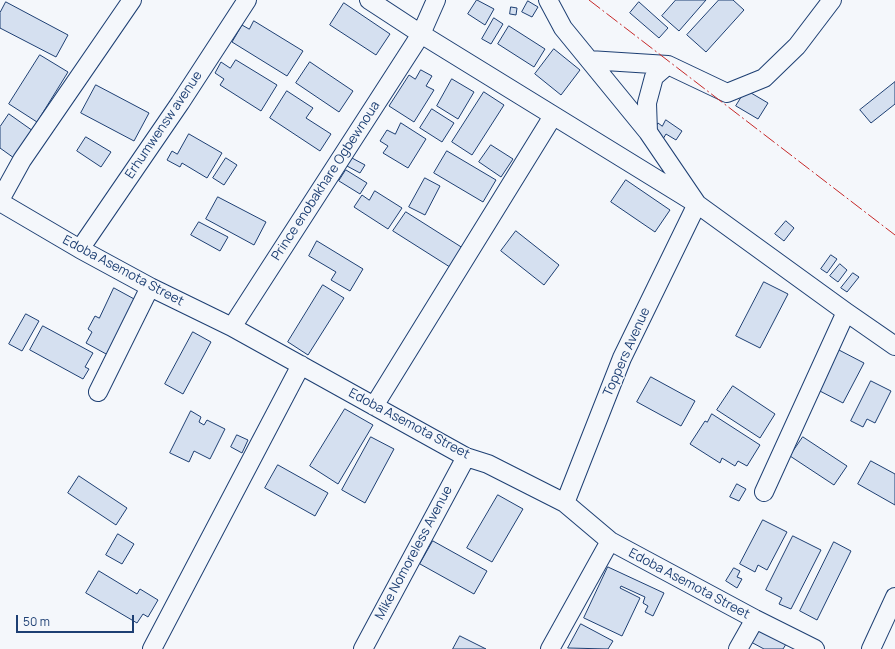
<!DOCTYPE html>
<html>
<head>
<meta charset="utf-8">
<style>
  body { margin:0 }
  #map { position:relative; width:895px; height:649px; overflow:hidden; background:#f4f7fb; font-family:Manrope,sans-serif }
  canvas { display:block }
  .scale { position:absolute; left:16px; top:615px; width:118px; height:18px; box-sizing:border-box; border:2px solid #1d3f73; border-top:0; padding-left:5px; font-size:12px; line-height:14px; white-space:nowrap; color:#1d3f73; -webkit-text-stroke:3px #f4f7fb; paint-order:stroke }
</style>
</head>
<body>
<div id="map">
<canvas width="895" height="649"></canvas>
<div class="scale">50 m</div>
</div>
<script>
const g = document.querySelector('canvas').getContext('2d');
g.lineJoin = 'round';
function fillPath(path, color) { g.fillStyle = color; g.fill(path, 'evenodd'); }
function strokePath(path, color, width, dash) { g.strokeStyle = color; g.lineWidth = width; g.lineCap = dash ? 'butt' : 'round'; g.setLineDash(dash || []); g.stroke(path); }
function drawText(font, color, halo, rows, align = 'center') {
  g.font = font + ' Manrope,sans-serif'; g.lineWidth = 3; g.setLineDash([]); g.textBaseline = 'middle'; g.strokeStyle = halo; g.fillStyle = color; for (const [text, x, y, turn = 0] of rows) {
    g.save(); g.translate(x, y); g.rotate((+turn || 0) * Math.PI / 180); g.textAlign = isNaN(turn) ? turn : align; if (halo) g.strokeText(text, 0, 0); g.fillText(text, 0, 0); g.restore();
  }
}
const building = new Path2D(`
  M477 0 494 9 485 25 468 14Z
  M676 0H706L679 31 662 16Z
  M719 0H733L744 10 706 52 687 35Z
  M528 1 538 7 532 17 522 12Z
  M6 2 68 35 56 57 0 28V13Z
  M639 2 668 28 659 38 630 13Z
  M344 3 390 34 376 55 330 25Z
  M511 7 517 8 516 15 510 14Z
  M494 18 503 24 491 44 482 39Z
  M254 21 303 51 287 76 232 42 242 25 249 29Z
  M509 26 545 49 534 67 498 44Z
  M554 49 580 70 561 95 535 74Z
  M40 55 68 72 37 122 9 104Z
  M236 60 277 85 261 111 220 85 224 79 215 73 221 62 230 68Z
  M310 62 353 91 339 112 296 83Z
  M421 70 432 76 426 86 434 90 414 122 389 106 409 75 415 79Z
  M452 79 474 92 458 119 437 106Z
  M895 82V104L871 123 860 110Z
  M96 85 149 113 134 141 81 113Z
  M746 90 768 103 758 119 736 106Z
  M287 91 313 108 306 118 331 134 320 151 270 118Z
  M484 92 504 105 472 155 452 142Z
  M432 109 454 123 442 142 420 128Z
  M9 114 33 131 14 158 0 148V127Z
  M666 120 682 131 676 140 666 134 663 139 652 132 658 123 662 126Z
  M401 123 426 139 408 168 383 153 388 146 380 141 387 130 395 134Z
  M189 134 222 153 207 178 182 163 180 167 167 160 172 151 177 154Z
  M86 137 111 152 101 167 77 151Z
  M491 145 513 159 501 177 479 162Z
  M447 151 496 180 483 202 434 173Z
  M226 158 237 165 224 185 213 178Z
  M352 158 365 165 360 173 347 166Z
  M346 170 367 183 360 194 339 181Z
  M425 178 440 186 425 215 409 207Z
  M626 180 670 210 655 232 611 202Z
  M375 191 402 208 388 229 354 207 362 195 369 200Z
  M218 197 266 222 254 245 206 219Z
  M406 212 466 250 453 269 393 231Z
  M786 221 794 228 784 241 775 234Z
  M199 222 228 237 220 251 191 235Z
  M516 231 559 265 544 285 501 251Z
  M317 241 363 269 350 291 331 280 336 272 309 256Z
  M831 255 837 259 827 273 821 269Z
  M840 264 847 270 838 282 830 276Z
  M853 273 859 277 847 292 841 288Z
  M764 282 788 294 760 348 736 336Z
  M323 285 344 298 308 355 288 342Z
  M114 288 136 300 108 355 86 343 92 332 88 329 95 316 99 318Z
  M26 314 39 321 22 351 9 344Z
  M43 326 93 353 85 367 89 369 83 379 30 350Z
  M193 332 211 342 183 394 165 384Z
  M837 349 864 363 843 403 816 389Z
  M651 377 695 401 681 426 637 402Z
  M871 381 891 391 875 423 867 419 863 427 851 421Z
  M733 386 775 414 760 438 717 410Z
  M345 409 373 425 338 484 310 466Z
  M191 411 201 417 199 422 204 425 207 420 225 429 210 459 194 451 189 462 170 453Z
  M712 414 760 445 747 466 738 461 735 466 722 458 720 463 690 444 705 421 707 422Z
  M237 435 248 440 242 453 231 447Z
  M371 437 394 449 365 503 342 490Z
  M803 437 847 466 834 485 790 456Z
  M871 461 895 474V505L858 484Z
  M278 465 328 493 315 516 265 488Z
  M79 476 127 508 116 525 68 493Z
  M737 484 746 489 739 501 730 497Z
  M498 495 523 509 492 562 467 548Z
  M763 520 787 532 767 570 758 565 755 572 740 564Z
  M118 534 134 544 122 564 106 555Z
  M793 536 821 550 791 609 779 604 782 598 766 590Z
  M433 541 487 571 474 594 420 564Z
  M834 542 851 551 817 620 800 611Z
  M608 567 664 593 653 616 645 612 648 606 643 603 645 597 621 586 620 588 640 598 622 636 584 618Z
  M734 568 740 571 737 577 742 579 737 588 726 581Z
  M99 571 137 594 140 589 158 600 148 617 143 614 137 623 86 593Z
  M581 624 613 641 608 649 568 648Z
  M760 626 788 641 783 649H764L751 642Z
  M460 636 486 649H453Z`);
fillPath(building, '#d5e0f0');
strokePath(building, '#1d3f73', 1);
const minor = new Path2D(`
  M369 0 421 34 697 204 846 312 895 346
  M548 0 563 28 648 132 697 204 622 358 565 503
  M589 60 668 65 727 93 764 78 797 46 832 0
  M648 132 647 103 654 77 668 65
  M0 200 22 160 132 0
  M0 202 80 249 150 287 232 327 466 457 488 464 565 503 610 541 755 619 815 649
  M80 249 180 103 247 0
  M232 327 421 34 436 0
  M98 392 150 287
  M374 406 553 116
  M764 492 846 312
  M152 649 301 365
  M363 649 466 457
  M550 649 610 541
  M738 649 755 619
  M871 649 895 597`);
strokePath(minor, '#1d3f73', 20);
strokePath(minor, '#f4f7fb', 18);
strokePath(new Path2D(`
  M589 0 895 235`), '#c62828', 1, [14, 3, 2, 3]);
drawText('13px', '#1d3f73', '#f4f7fb', [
  ["Erhumwensw avenue",164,125,-56],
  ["Prince enobakhare Ogbewnoua",326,181,-57],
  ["Edoba Asemota Street",123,271,28],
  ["Toppers Avenue",627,352,-66],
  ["Edoba Asemota Street",409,424,28],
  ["Mike Nomoreless Avenue",414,553,-62],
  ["Edoba Asemota Street",689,584,28]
]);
</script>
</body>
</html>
